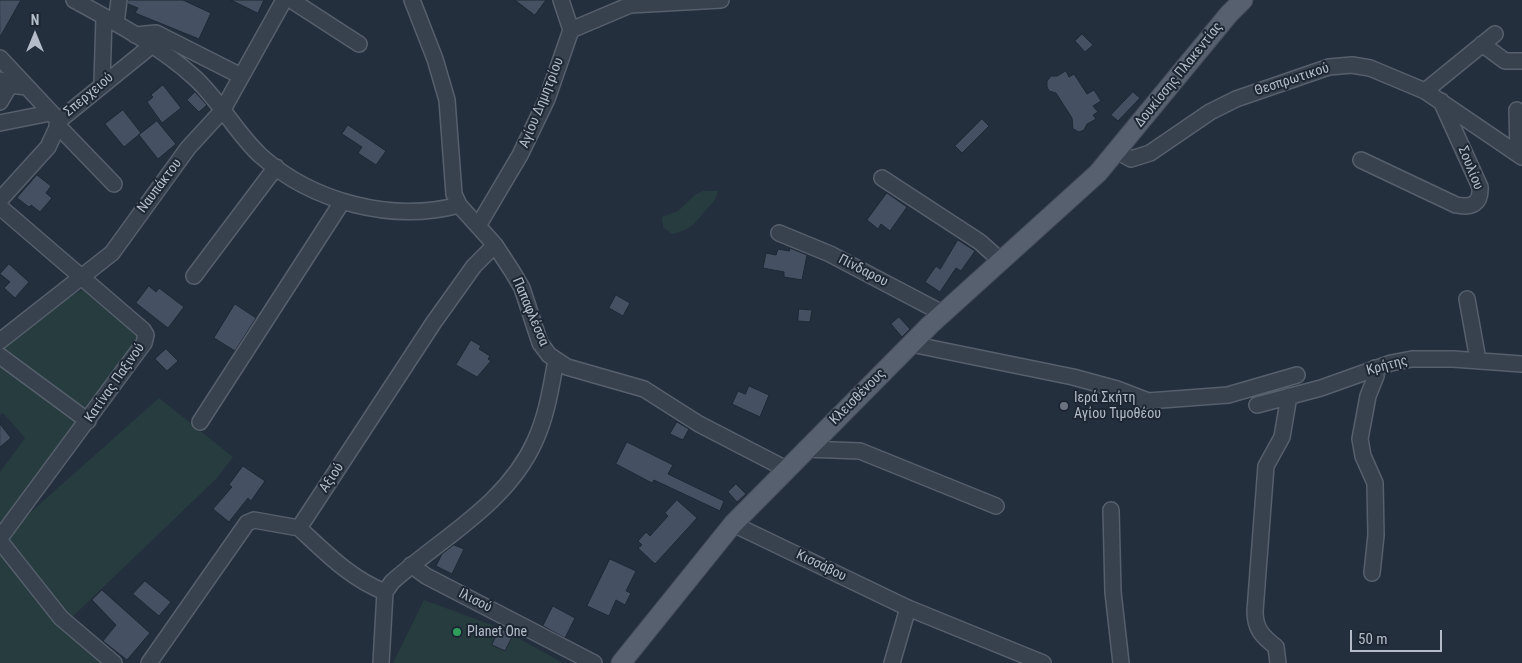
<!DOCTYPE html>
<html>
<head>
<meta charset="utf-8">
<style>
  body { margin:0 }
  #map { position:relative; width:1522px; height:663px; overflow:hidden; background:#242f3e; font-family:"Roboto Condensed",sans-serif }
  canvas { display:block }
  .north { position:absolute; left:10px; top:10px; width:50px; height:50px; -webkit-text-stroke:4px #1d2633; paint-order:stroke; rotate:0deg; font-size:14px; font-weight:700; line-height:20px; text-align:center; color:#b4bcc9 }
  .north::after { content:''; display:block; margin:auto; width:18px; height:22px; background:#b4bcc9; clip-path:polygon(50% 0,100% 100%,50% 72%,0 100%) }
  .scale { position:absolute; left:1350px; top:630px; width:92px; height:22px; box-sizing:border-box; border:2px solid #b4bcc9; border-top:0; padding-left:6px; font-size:15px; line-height:18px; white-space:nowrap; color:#b4bcc9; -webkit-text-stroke:4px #1d2633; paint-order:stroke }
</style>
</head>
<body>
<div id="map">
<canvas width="1522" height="663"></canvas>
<div class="north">N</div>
<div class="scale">50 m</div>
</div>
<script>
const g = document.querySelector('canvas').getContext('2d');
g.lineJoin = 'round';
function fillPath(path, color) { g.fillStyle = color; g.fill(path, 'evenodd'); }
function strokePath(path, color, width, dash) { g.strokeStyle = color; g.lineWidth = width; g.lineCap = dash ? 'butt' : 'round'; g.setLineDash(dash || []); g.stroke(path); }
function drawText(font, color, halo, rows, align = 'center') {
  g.font = font + ' "Roboto Condensed",sans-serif'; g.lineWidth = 4; g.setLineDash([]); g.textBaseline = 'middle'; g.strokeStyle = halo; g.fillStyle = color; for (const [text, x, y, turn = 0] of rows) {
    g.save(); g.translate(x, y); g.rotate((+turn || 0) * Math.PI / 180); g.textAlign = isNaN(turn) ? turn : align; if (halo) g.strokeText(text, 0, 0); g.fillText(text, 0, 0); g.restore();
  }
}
fillPath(new Path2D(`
  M703 191H718C716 201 712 203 706 210 694 224 691 230 672 234L663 227 662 217 678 211 695 195Z
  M87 288 140 334 0 527V472L25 438 3 413 0 415V345L57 302Z
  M159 398 233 457 217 478 67 622 112 663H0V546L14 527Z
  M424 600 500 628 563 663H393Z`), '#263c3f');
const building = new Path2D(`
  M0 0H21L0 37Z
  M128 0H183L211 13 199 39 135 13 138 8 128 4Z
  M231 0H264L258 13Z
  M515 0H546L535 15Z
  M1082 34 1093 45 1085 52 1075 41Z
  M1066 71 1069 77 1074 74 1087 94 1094 90 1101 101 1093 106 1098 112 1093 115 1096 119 1087 124 1084 130 1079 132 1073 129 1072 118 1056 93 1049 91 1047 87V81L1051 76H1057Z
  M163 85 181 108 162 123 147 102 153 97 151 95Z
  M195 92 207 105 199 112 187 100Z
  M1133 92 1140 98 1118 121 1111 115Z
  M123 110 141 133 124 147 105 124Z
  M982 119 989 126 962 153 955 146Z
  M157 121 176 144 158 159 139 135Z
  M348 125 386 151 376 165 358 153 362 147 342 134Z
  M37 175 51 186 46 193 52 198 40 212 31 205 29 207 17 198Z
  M887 193 907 207 890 231 881 224 878 229 867 220Z
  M958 240 975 251 961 271 956 268 940 292 925 282 936 266 940 269Z
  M790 248 807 255 802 280 784 277V272L763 268 766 253 776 255 778 249 789 251Z
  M9 264 29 282 15 298 4 288 10 282 0 274Z
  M149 286 156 292 159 288 184 307 168 328 136 303Z
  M616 295 630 303 623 316 609 308Z
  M235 304 256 318 235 351 214 338Z
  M799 309 812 310 810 322 798 321Z
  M899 317 910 329 902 337 891 324Z
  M471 340 481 346 479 349 490 356 488 359 491 361 477 377 456 365Z
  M166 349 178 361 167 371 155 359Z
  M749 386 769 395 760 417 732 404 738 391 745 394Z
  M677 422 689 429 683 440 670 434Z
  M0 424 11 438 0 447Z
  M627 442 673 465 668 474 724 501 720 511 654 480 652 483 616 464Z
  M243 466 265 481 251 501 248 498 229 522 213 509 232 487 229 485Z
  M736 484 746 494 737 502 728 492Z
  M677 500 697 518 655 564 638 548 642 545 638 541 646 532 650 536 668 516 665 513Z
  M454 545 464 549 452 574 436 566 442 554Z
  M610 559 636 571 626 591 631 593 625 605 616 600 609 616 587 606Z
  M145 581 171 602 159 616 133 594Z
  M102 590 150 633 127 660 103 641 116 625 92 600Z
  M553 606 575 618 565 638 543 626Z
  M500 628 513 635 505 651 492 645Z`);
fillPath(building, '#455162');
strokePath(building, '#1f2835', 1);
const minor = new Path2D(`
  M74 0C116 23 160 46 195 78 220 101 236 133 261 156 313 202 392 223 459 205
  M291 0 359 44
  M412 0 435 59 447 100 454 194 459 205 495 245 512 271 522 288 540 343 549 355 567 367 644 389 699 424 786 469
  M116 23 119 0
  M571 30 630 5 721 0
  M135 35 156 33 241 76
  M1482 44 1505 61H1522
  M0 58 59 121
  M0 80 10 85 27 87
  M102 83 104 17
  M1425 91 1495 34
  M0 102 10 85
  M1517 110 1518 154
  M0 123 50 113
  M57 125 114 184
  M1117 151 1131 159 1150 153 1210 112 1236 99 1329 67 1352 65 1370 68 1425 91 1522 157
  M1361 160 1456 205C1472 208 1481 204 1480 187L1441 101
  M882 178 980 242 1001 261
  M0 200 48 147 61 119 151 46
  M0 207 143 330 146 335 144 343 0 538
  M478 226 520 155 547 99 571 30 561 0
  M779 233 830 254 944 314
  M194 276 276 167
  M1467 299 1478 360
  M0 341 112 253 188 148 222 111 284 0
  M911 344 1073 377 1117 389 1148 401 1228 395 1297 375
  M0 356 88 421
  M1257 405 1321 388 1391 363 1412 359H1453L1522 364
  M200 422 342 202
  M805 449 860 451 996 506
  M1111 510 1113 592 1121 663
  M733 524 908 608 1043 663
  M299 528 434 322 474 266 495 245
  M299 528C326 553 351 579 385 592
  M0 541 61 618 114 663
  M411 565 426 576 594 663
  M1372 573 1376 535 1375 483 1363 456 1360 439 1368 396 1376 376 1375 368
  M149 663 247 523 254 520 299 528
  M381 663 385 592 392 582C441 538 507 504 535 441 547 415 551 387 556 360
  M892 663 908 608
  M1278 663 1276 647C1262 636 1255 629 1255 611L1266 466 1282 437 1289 396`);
const major = new Path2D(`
  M621 663 733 524 930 325 1098 173 1229 14 1243 0`);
strokePath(minor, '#565f6c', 18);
strokePath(major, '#414a57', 21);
strokePath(minor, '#38414e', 15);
strokePath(major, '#56606e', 19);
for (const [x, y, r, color] of [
  [1064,406,5,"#6b7280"],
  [457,632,5,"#2e9e5b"]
]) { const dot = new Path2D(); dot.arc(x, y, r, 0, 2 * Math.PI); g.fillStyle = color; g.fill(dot); strokePath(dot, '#1d2633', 2); }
drawText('14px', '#b4bcc9', '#1d2633', [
  ["Δουκίσσης Πλακεντίας",1179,75,-51],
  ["Θεσπρωτικού",1292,80,-18],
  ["Σπερχειού",89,95,-40],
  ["Αγίου Δημητρίου",542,103,-68],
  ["Σουλίου",1470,168,68],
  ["Ναυπάκτου",160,186,-53],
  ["Πίνδαρου",863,271,27],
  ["Παπαφλέσσα",530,312,67],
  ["Κρήτης",1387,366,-15],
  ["Κατίνας Παξινού",115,383,-55],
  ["Κλεισθένους",858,397,-45],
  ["Αξιού",332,478,-56],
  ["Κισσάβου",821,566,26],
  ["Ιλισού",475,601,27]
]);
drawText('14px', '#b4bcc9', '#1d2633', [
  ["Ιερά Σκήτη",1074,398],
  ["Αγίου Τιμοθέου",1074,414],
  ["Planet One",467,632]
], 'left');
</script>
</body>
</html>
